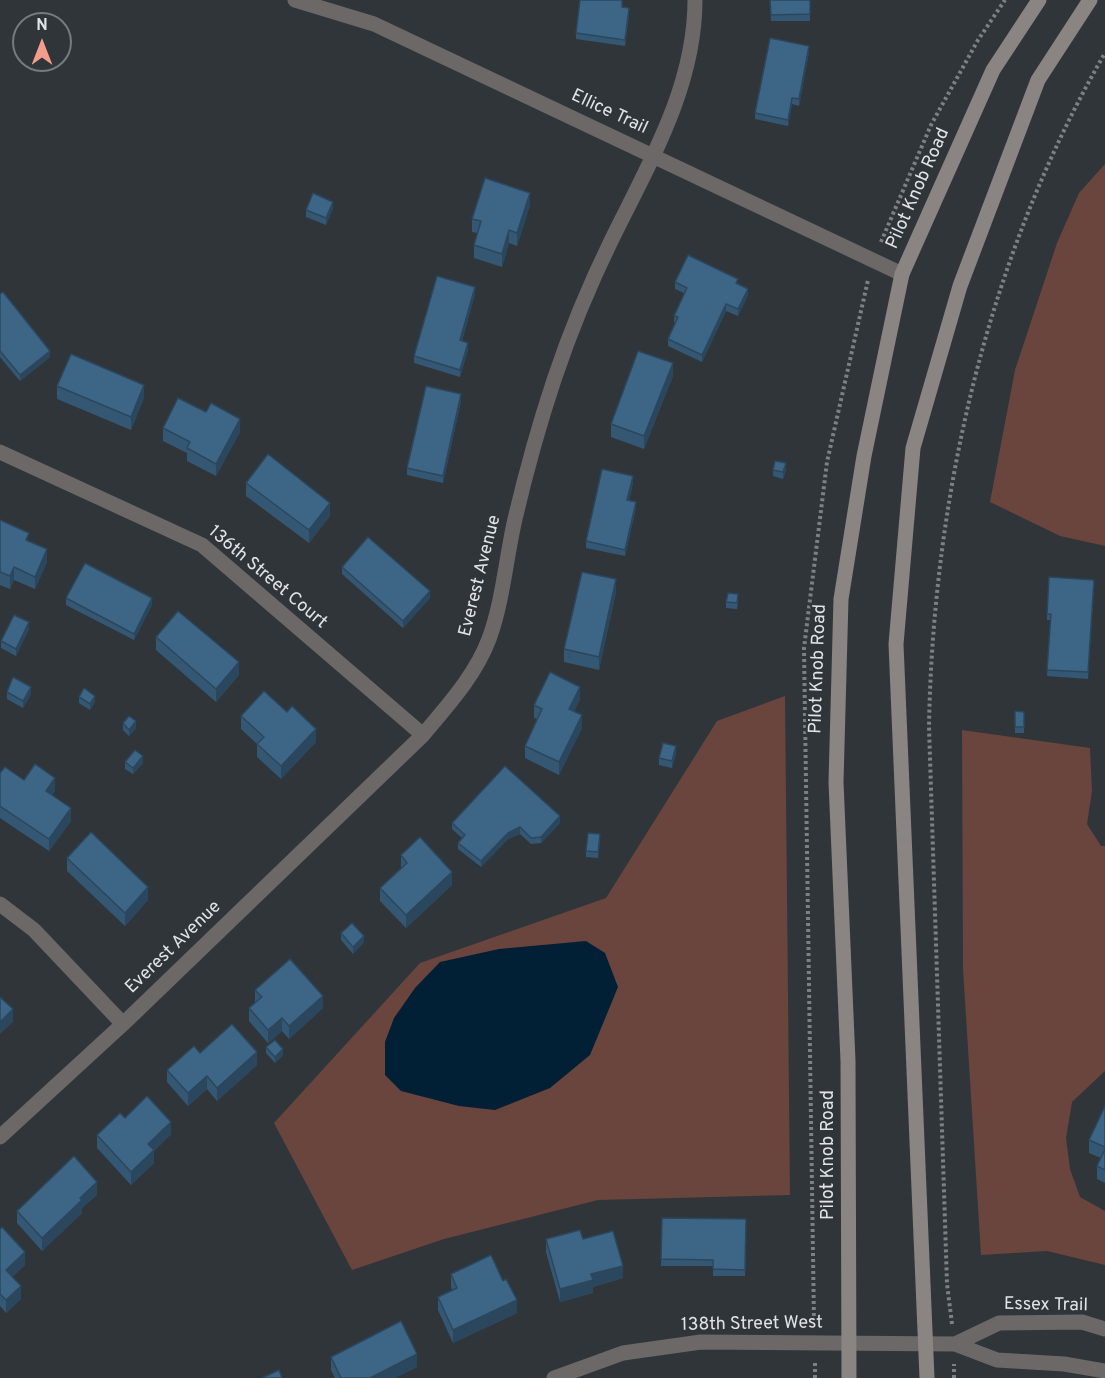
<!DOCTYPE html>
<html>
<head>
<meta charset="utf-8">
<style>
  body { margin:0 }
  #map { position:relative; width:1105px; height:1378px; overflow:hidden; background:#30353a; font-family:Overpass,sans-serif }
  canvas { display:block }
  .north { position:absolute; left:12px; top:12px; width:60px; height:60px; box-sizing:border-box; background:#30353a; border:2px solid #767b7f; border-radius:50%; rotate:0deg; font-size:16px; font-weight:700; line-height:24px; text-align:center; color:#e0e4e7 }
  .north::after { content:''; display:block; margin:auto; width:21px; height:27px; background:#f49d8b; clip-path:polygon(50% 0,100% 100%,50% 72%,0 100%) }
</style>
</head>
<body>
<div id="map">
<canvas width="1105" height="1378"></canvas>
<div class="north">N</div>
</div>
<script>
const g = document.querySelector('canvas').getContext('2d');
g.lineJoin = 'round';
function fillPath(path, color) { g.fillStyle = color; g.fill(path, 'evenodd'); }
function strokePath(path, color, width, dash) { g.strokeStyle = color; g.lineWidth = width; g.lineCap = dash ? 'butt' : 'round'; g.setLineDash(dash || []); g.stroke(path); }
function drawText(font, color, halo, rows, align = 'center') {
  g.font = font + ' Overpass,sans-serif'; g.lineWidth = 4.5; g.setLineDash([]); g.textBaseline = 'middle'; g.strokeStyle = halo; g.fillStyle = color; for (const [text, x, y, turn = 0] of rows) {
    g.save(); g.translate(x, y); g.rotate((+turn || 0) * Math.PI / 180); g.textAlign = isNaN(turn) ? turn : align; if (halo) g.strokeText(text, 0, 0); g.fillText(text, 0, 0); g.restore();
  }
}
fillPath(new Path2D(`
  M1105 164V546L1060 536 990 502 1015 370 1057 243 1079 193Z
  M785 696 790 1195 598 1200 444 1239 352 1270 274 1123 420 963 606 898 717 721Z
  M962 730 1090 748 1092 791 1087 824 1101 846H1105V1071L1072 1102 1066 1138 1070 1169 1080 1197 1105 1211V1265L1047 1251 981 1255 963 969Z`), '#69453d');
fillPath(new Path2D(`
  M586 941 605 953 618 987 590 1055 550 1088 495 1110 459 1106 401 1091 385 1075V1042L394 1018 415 988 440 962 499 949Z`), '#011f35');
strokePath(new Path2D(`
  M881 242 931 125 978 40 1005 0
  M814 1322 804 648 827 462 868 280
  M952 1324 947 1284 929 727C933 495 988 255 1105 53
  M815 1363V1378
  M954 1378V1364`), '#7d8186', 4, [3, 3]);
strokePath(new Path2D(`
  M0 452 202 545 423 735
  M0 904 34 930 123 1024
  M0 1137 123 1024 423 735C448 705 475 676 489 639 503 601 506 558 515 519 526 472 539 425 554 380 570 332 589 286 611 241 648 165 695 88 695 0
  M955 1344 999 1323 1082 1322 1105 1329
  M554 1378 623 1353 701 1342 955 1344 997 1360 1064 1364 1105 1371`), '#6c6867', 15);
strokePath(new Path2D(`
  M295 0 374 24 902 274`), '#6c6867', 15);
strokePath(new Path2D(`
  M849 1378 848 1061 836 782 841 599 864 456 902 274 993 70 1039 0
  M927 1378 896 644 913 448 960 286 1038 80 1090 0`), '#8a8483', 15);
fillPath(new Path2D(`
  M770 0H810V21H771Z
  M622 7 629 15 625 46 576 39V33Z
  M809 52 799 106 792 104 788 126 755 119V113Z
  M530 205 517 246 509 243 502 267 474 258V245L478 233 472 232V219Z
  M333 208 326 225 306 217V210Z
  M675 282 738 284 748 295 738 316 726 311 702 362 668 346V339L675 323 674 322V316L684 293 675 289Z
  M0 294 50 357 20 381 0 357Z
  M475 294 462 341 468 350 460 377 414 363V356Z
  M673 376 644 449 611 437V424Z
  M57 386 144 398 131 430 57 399Z
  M461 401 443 483 407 475V468Z
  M163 428 240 432 216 476 187 461V453L163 441Z
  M773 470H786L783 479 773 476Z
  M246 483 330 516 309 543 246 496Z
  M633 483 629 501 636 508 625 556 586 548V541Z
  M0 520 29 541 47 562 35 589 14 580 10 589 0 585Z
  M342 567 430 598 403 628 342 574Z
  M1094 586 1088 679 1047 676 1051 620H1047V614Z
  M616 592 599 670 564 662V649Z
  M66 598 152 605 134 640 66 605Z
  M738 601 737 609 726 608V602Z
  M29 629 16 656 1 648V641Z
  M156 637 239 675 216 702 156 650Z
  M7 692 31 694 23 708 7 699Z
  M79 697 95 702 90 710 79 703Z
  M580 699 574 711 582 728 559 775 525 758V746L537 719 534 718V705Z
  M1015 711 1024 712V733H1015Z
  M241 716 316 742 281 779 257 757V744L241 729Z
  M123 723 136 728 129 736 123 730Z
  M676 753 672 768 659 765V758Z
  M125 762 143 763 133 774 125 769Z
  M0 773 24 780 55 791 52 795 71 821 49 851 0 818Z
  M452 823H560L541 843 531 844 520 834 508 839 481 867 458 849V843L462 838 452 829Z
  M600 840 598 858 586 857V851Z
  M401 855 452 885 406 928 380 901V888L401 869Z
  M67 858 148 900 125 926 67 871Z
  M341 933 364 942 353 954 341 940Z
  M255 990 323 1008 289 1039 282 1031 268 1043 249 1021V1008L255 1003Z
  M266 1047 283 1055 275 1063 266 1053Z
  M200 1053 257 1065 217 1101 207 1089 188 1106 167 1082V1070Z
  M1105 1106V1183L1097 1179V1166L1101 1158 1089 1153V1140Z
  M125 1118 171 1134 154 1151V1163L131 1185 97 1148V1135Z
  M97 1195 82 1208V1213L42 1251 17 1223V1211Z
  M662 1218 746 1219 745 1276H713V1266H661Z
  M0 1229 25 1265 12 1277 21 1299 6 1313 0 1306Z
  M546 1239H583L623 1278 593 1287V1293L560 1302 546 1252Z
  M451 1274 517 1313 453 1343 438 1310V1297L452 1290 451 1287Z
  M331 1357 417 1367 395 1378H335L331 1370Z`), '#345873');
fillPath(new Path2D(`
  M809 46V52L799 106V99Z
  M792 98V104L788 126V120Z
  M530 193V205L517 246V233Z
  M333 202V208L326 225V218Z
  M509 230V243L502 267V254Z
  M475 287V294L460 347V340Z
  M748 289V295L738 316V309Z
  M726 304V311L702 362V355Z
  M468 343V350L460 377V370Z
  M50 351V357L20 381V375Z
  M673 363V376L644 449V436Z
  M144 385V398L131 430V417Z
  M461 394V401L443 483V476Z
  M240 419V432L216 476V464Z
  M786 463V470L783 479V472Z
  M633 476V483L627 507V500Z
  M636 502V508L625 556V550Z
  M330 503V516L309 543V530Z
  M47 549V562L35 589V577Z
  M14 567V580L10 589V576Z
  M616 579V592L599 670V657Z
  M430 591V598L403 628V621Z
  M152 598V605L134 640V634Z
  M29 622V629L16 656V649Z
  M239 662V675L216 702V689Z
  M31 687V694L23 708V701Z
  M580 687V699L569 722V709Z
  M95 696V702L90 710V704Z
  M582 715V728L559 775V762Z
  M136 721V728L129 736V730Z
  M316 729V742L281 779V766Z
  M676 746V753L672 768V761Z
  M143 756V763L133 774V768Z
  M55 778V791L46 804V791Z
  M71 808V821L49 851V839Z
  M560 816V823L541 843V837Z
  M520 827V834L508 839 481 867V861L508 833Z
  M452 872V885L406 928V915Z
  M148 887V900L125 926V913Z
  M364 936V942L353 954V947Z
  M323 996V1008L289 1039V1026Z
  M13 1009V1022L0 1034V1022Z
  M282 1018V1031L268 1043V1030Z
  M283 1049V1055L275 1063V1057Z
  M257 1052V1065L217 1101V1088Z
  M207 1076V1089L188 1106V1093Z
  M171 1122V1134L154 1151V1163L131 1185V1172L148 1144Z
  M97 1182V1195L82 1208V1213L42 1251V1238L80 1198Z
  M25 1252V1265L6 1282V1270Z
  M623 1266V1278L593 1287V1293L560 1302V1289L591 1274Z
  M21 1286V1299L6 1313V1300Z
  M517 1300V1313L453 1343V1330Z
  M417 1354V1367L395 1378H370Z`), '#2b475e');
const building = new Path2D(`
  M580 0H622V7L629 8 625 40 576 33Z
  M770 0H810V14L771 15Z
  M770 38 809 46 799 99 792 98 788 120 755 113Z
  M485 178 530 193 517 233 509 230 502 254 474 245 481 221 472 219Z
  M313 193 333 202 326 218 306 210Z
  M688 255 738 279 736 283 748 289 738 309 726 304 702 355 668 339 678 317 674 316 687 288 675 282Z
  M437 276 475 287 460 340 468 343 460 370 414 356Z
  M3 292 50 351 20 375 0 351V294Z
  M638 351 673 363 644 436 611 424Z
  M71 354 144 385 131 417 57 386Z
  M426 386 461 394 443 476 407 468Z
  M178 398 206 412 211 403 240 419 216 464 187 448 190 442 163 428Z
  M268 454 330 503 309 530 246 483Z
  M775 461 786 463 783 472 773 470Z
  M602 469 633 476 627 500 636 502 625 550 586 541Z
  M0 520 29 533 26 540 47 549 35 577 14 567 10 576 0 572Z
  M368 537 430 591 403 621 342 567Z
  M85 563 152 598 134 634 66 598Z
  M582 572 616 579 599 657 564 649Z
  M1049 577 1094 580 1088 672 1047 670 1051 614H1047Z
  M728 593 738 594 737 603 726 602Z
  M178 611 239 662 216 689 156 637Z
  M14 615 29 622 16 649 1 641Z
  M550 672 580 687 569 709 582 715 559 762 525 746 542 709 534 705Z
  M13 677 31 687 23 701 7 692Z
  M84 688 95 696 90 704 79 697Z
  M264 691 287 712 292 706 316 729 281 766 257 744 264 737 241 716Z
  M1015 711 1024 712V727H1015Z
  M129 716 136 721 129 730 123 723Z
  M663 743 676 746 672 761 659 758Z
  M135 750 143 756 133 768 125 762Z
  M35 764 55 778 46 791 71 808 49 839 0 806V773L5 767 24 780Z
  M505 766 560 816 541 837 531 838 520 827 508 833 481 861 458 843 465 835 452 823Z
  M91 832 148 887 125 913 67 858Z
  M588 833 600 834 598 852 586 851Z
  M420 837 452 872 406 915 380 888 407 863 401 855Z
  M352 923 364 936 353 947 341 933Z
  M290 959 323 996 289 1026 282 1018 268 1030 249 1008 262 997 255 990Z
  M0 997 13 1009 0 1022Z
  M232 1024 257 1052 217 1088 207 1076 188 1093 167 1070 194 1046 200 1053Z
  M275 1040 283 1049 275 1057 266 1047Z
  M147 1096 171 1122 148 1144 154 1150 131 1172 97 1135 120 1113 125 1118Z
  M1105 1106V1147L1089 1140Z
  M1105 1149V1170L1097 1166Z
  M74 1156 97 1182 80 1198 82 1200 42 1238 17 1211Z
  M662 1218 746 1219 745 1270 713 1269V1260L661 1259Z
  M2 1227 25 1252 6 1270 21 1286 6 1300 0 1294V1229Z
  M580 1230 583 1239 613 1231 623 1266 591 1274 593 1280 560 1289 546 1239Z
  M491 1255 503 1281 506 1279 517 1300 453 1330 438 1297 457 1288 451 1274Z
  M401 1321 417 1354 370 1378H341L331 1357Z
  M279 1370 282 1378H262Z`);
fillPath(building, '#3d6686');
strokePath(building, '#2b475e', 1.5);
drawText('18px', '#e0e4e7', '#30353a', [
  ["Ellice Trail",609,113,25],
  ["Pilot Knob Road",919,189,-66],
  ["Everest Avenue",481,576,-76],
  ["136th Street Court",267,578,40],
  ["Pilot Knob Road",819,669,-88],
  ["Everest Avenue",174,948,-44],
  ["Pilot Knob Road",829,1155,-90],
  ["Essex Trail",1046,1306,1],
  ["138th Street West",752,1325,-1]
]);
</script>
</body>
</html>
